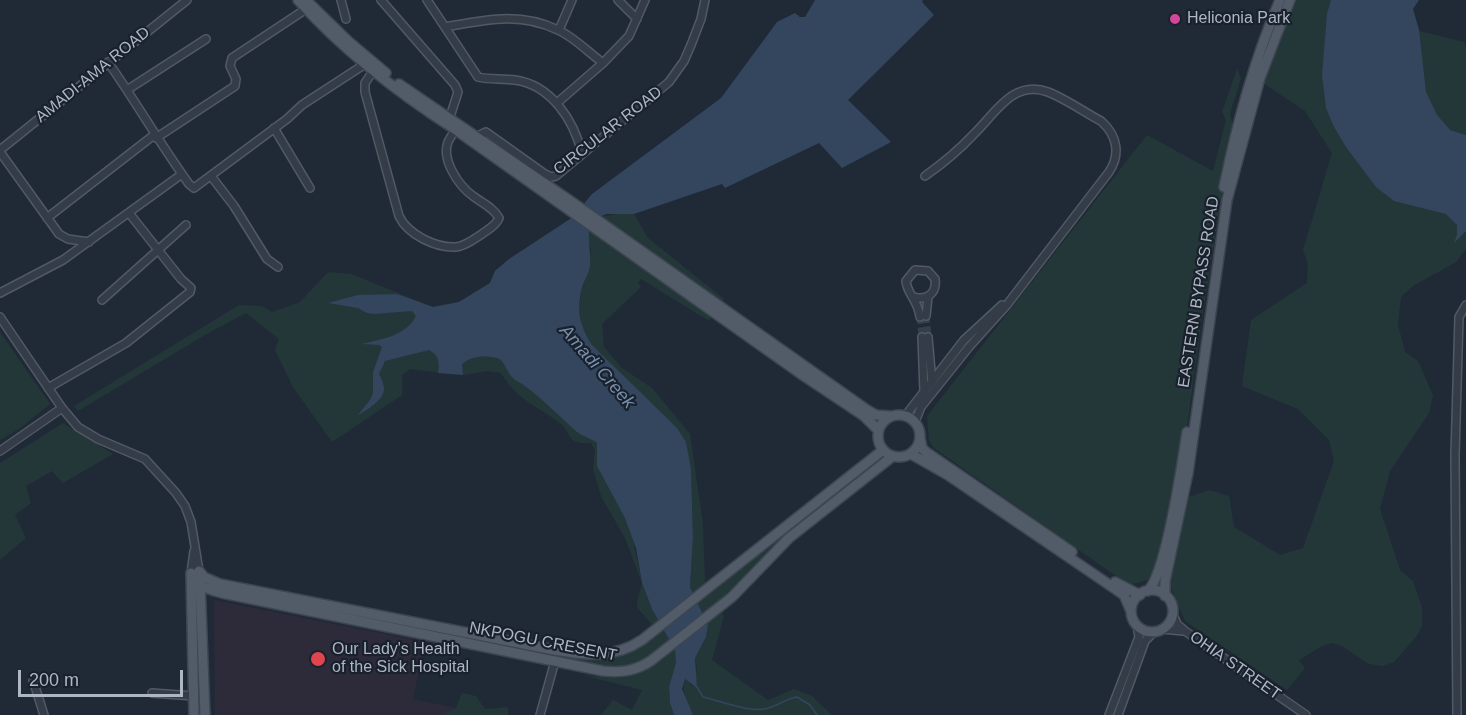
<!DOCTYPE html>
<html>
<head>
<meta charset="utf-8">
<style>
  body { margin:0 }
  #map { position:relative; width:1466px; height:715px; overflow:hidden; background:#202a37; font-family:Helvetica,sans-serif }
  canvas { display:block }
  .scale { position:absolute; left:18px; top:670px; width:165px; height:27px; box-sizing:border-box; border:3px solid #aeb6c4; border-top:0; padding-left:8px; font-size:18px; line-height:21px; white-space:nowrap; color:#aeb6c4; -webkit-text-stroke:4px #19212c; paint-order:stroke }
</style>
</head>
<body>
<div id="map">
<canvas width="1466" height="715"></canvas>
<div class="scale">200 m</div>
</div>
<script>
const g = document.querySelector('canvas').getContext('2d');
g.lineJoin = 'round';
function fillPath(path, color) { g.fillStyle = color; g.fill(path, 'evenodd'); }
function strokePath(path, color, width, dash) { g.strokeStyle = color; g.lineWidth = width; g.lineCap = dash ? 'butt' : 'round'; g.setLineDash(dash || []); g.stroke(path); }
function drawText(font, color, halo, rows, align = 'center') {
  g.font = font + ' Helvetica,sans-serif'; g.lineWidth = 4.5; g.setLineDash([]); g.textBaseline = 'middle'; g.strokeStyle = halo; g.fillStyle = color; for (const [text, x, y, turn = 0] of rows) {
    g.save(); g.translate(x, y); g.rotate((+turn || 0) * Math.PI / 180); g.textAlign = isNaN(turn) ? turn : align; if (halo) g.strokeText(text, 0, 0); g.fillText(text, 0, 0); g.restore();
  }
}
fillPath(new Path2D(`
  M214 600 425 642 413 699 456 708 442 715H215Z`), '#2d2b39');
fillPath(new Path2D(`
  M1293 0H1341L1466 207V249L1456 262 1413 286 1401 297 1398 325 1405 352 1418 361 1433 395 1429 413 1390 471 1380 509 1400 570 1413 581 1422 608V626L1416 637 1394 662 1383 666 1369 664 1342 646 1333 643 1322 646 1299 660 1305 668 1287 690 1185 621 1169 583 1189 497 1209 490 1229 496 1234 527 1280 555 1303 548 1334 461 1329 440 1298 409 1242 386 1251 320 1307 283 1308 264 1303 250 1332 153 1305 111 1263 83Z
  M1413 9 1419 31 1464 42 1466 46V135L1450 130 1418 114Z
  M1237 69 1241 78 1230 114 1233 126 1200 331 1186 435 1162 553 1153 574 1147 580 1138 583 1130 584 1123 581 934 448 929 441 927 416 1147 135 1213 171 1226 120 1222 112Z
  M622 213 634 214 648 238 724 299 721 303 600 217Z
  M588 229 713 315 709 321 641 279 638 283 641 287 602 324 604 347 622 368 652 388 690 434 703 524 705 584 710 594 881 455 885 459 789 532 716 604 724 616 712 660 768 700 794 689 812 696 832 715H693C686 702 681 693 685 679L693 686 697 667 695 658 706 637 708 625 690 587 693 537 691 469 625 379 592 345 582 329 579 307 582 288 589 269 591 250 588 239Z
  M509 259 491 344 595 436 622 486 642 583 652 609 675 650 677 663 669 687 670 703 674 715H601L613 700 632 710 642 690 582 675C621 680 632 681 665 658L662 645C657 650 651 656 645 661 619 677 581 662 554 656V654C597 662 621 663 657 636L652 624 638 609 637 602 642 583 625 538 601 496 593 469 595 451 591 443C585 443 579 444 573 440 568 436 567 429 562 425 538 405 518 402 501 373L487 371 463 375 410 369 402 375V395L332 442 293 387 275 350 279 339 246 313 205 335 78 411 74 406 239 305 262 306 272 312 300 302 328 272 351 274 433 307 459 302 490 283 495 271Z
  M0 332 50 404 19 429 0 440Z
  M63 423 113 454 63 483 52 471 26 486 31 503 15 515 26 538 0 560V463Z
  M462 693 476 696 485 709 508 707V715H442L456 708Z`), '#233739');
fillPath(new Path2D(`
  M815 0H923L922 2 934 15 848 100 891 142 842 168 819 143 725 188 722 184 634 214H606L600 217 589 229C588 242 591 253 590 266 589 274 584 280 582 288 576 311 580 326 592 345L677 428 686 442 691 469 693 537 690 587 708 625 706 637 695 658 697 688 685 679 682 689 693 715H674L670 703 669 687 676 663 675 650 652 609 642 583 636 548 625 518 597 466V443C591 438 584 437 577 432 560 417 544 400 525 386 522 383 517 382 514 379 506 373 506 361 497 358 486 355 470 356 462 364L463 375 438 373C440 362 439 356 429 350L385 361 379 374C381 378 384 384 384 388 385 400 366 410 357 416L370 400 373 393V372L382 347 379 345 362 344C382 339 406 336 416 316L412 311 374 314 367 313 358 308 328 303 358 295 397 294 433 307 459 302 490 283 495 271 509 259 573 217 592 194 721 98 777 22 795 13 800 17H805Z
  M1331 0H1419L1413 9 1419 30 1426 92 1437 115 1450 130 1466 135V231L1454 243 1457 235V225L1446 214 1394 201 1376 187 1346 147 1334 127 1326 108 1322 75 1327 14Z`), '#34455e');
strokePath(new Path2D(`
  M697 687 703 697C719 701 749 712 765 709 776 707 785 699 797 697L810 705 817 715`), '#34455e', 1.5);
strokePath(new Path2D(`
  M926 316 928 337
  M920 317 922 337`), '#353f4c', 7, [7, 3.5]);
const minor = new Path2D(`
  M341 0 346 19
  M381 0 455 85 458 92 450 117
  M427 0 478 77C489 80 503 78 515 80 551 85 574 120 582 154
  M618 0 637 19
  M445 27C484 20 520 11 558 30 574 37 588 52 603 63
  M559 30 572 0
  M108 62C136 102 160 144 189 184L194 188 287 119 302 105 365 64
  M373 71 365 83V92L399 216C408 235 436 248 456 247 466 246 474 239 482 234 488 229 496 226 499 218 494 208 482 203 473 196 459 186 441 160 448 142 450 138 453 133 456 130
  M127 90 206 39
  M557 103 603 63 629 36 645 0
  M274 128 310 188
  M156 138 235 86 236 79 230 66 232 58 306 9
  M476 142 480 135 486 132 545 174 551 177 556 176 669 82 684 61 691 45 701 19 705 0
  M0 150 187 0
  M0 152 59 234 68 239 89 242
  M211 176 234 206 267 259 278 267
  M47 218 154 135
  M0 293 63 260 182 174
  M914 297C927 301 937 293 935 279L928 271 915 270 906 281C907 294 918 300 920 317
  M102 300 186 225
  M926 316 928 297
  M0 317 62 408 78 427 98 439 145 459 176 493 185 506 191 522 199 571
  M922 337 924 392
  M928 337 932 383
  M48 388 126 343 190 292 191 288 181 279 129 213
  M906 415 964 340 1002 305
  M915 422 921 407 969 347 1006 306 1109 172C1121 154 1117 135 1101 121 1084 112 1066 99 1048 92 1013 79 995 114 974 134 960 149 942 164 925 176
  M0 451 62 408
  M191 573 194 551
  M1172 612 1177 624 1185 631 1306 715
  M1162 629 1183 631
  M33 680 44 715
  M152 693 194 696
  M540 715 555 661
  M1109 715 1139 637 1137 625
  M1118 715 1145 641 1154 632
  M1457 715 1455 455 1459 317 1466 305`);
const major = new Path2D(`
  M298 0C344 51 398 93 456 130L804 376 864 416 878 430
  M306 0 348 41 386 73
  M399 84 569 200 867 410 876 415 890 416
  M1224 187C1237 123 1254 60 1280 0
  M878 436a21 21 0 1 1 42 0a21 21 0 1 1-42 0Z
  M920 438 922 448 926 452 1072 552
  M911 454 948 475 1111 586 1124 595 1131 611
  M199 571 204 577 220 584 554 650C585 655 614 659 642 640L883 450
  M191 573C197 587 208 589 222 593L603 671C622 673 636 671 652 660L732 597 789 538 893 456
  M191 575 194 715
  M200 582 205 715
  M1115 582 1140 595
  M1131 611a21 21 0 1 1 42 0a21 21 0 1 1-42 0Z
  M1148 591C1167 571 1182 464 1187 432
  M1165 596V581L1188 473 1227 200 1260 78 1290 0`);
strokePath(minor, '#515965', 10);
strokePath(major, '#3d4551', 12);
strokePath(minor, '#343c47', 7);
strokePath(major, '#525b68', 9);
for (const [x, y, r, color] of [
  [1175,19,6,"#d1479c"],
  [318,659,8,"#e0444e"]
]) { const dot = new Path2D(); dot.arc(x, y, r, 0, 2 * Math.PI); g.fillStyle = color; g.fill(dot); strokePath(dot, '#19212c', 2); }
drawText('16px', '#aeb6c4', '#19212c', [
  ["Heliconia Park",1187,19],
  ["Our Lady's Health",332,650],
  ["of the Sick Hospital",332,668]
], 'left');
drawText('16px', '#aeb6c4', '#19212c', [
  ["AMADI-AMA ROAD",93,75,-39],
  ["CIRCULAR ROAD",608,131,-38],
  ["EASTERN BYPASS ROAD",1199,292,-81],
  ["NKPOGU CRESENT",543,642,11],
  ["OHIA STREET",1235,666,35]
]);
drawText('italic 18px', '#768dac', '#19212c', [
  ["Amadi Creek",597,367,49]
]);
</script>
</body>
</html>
